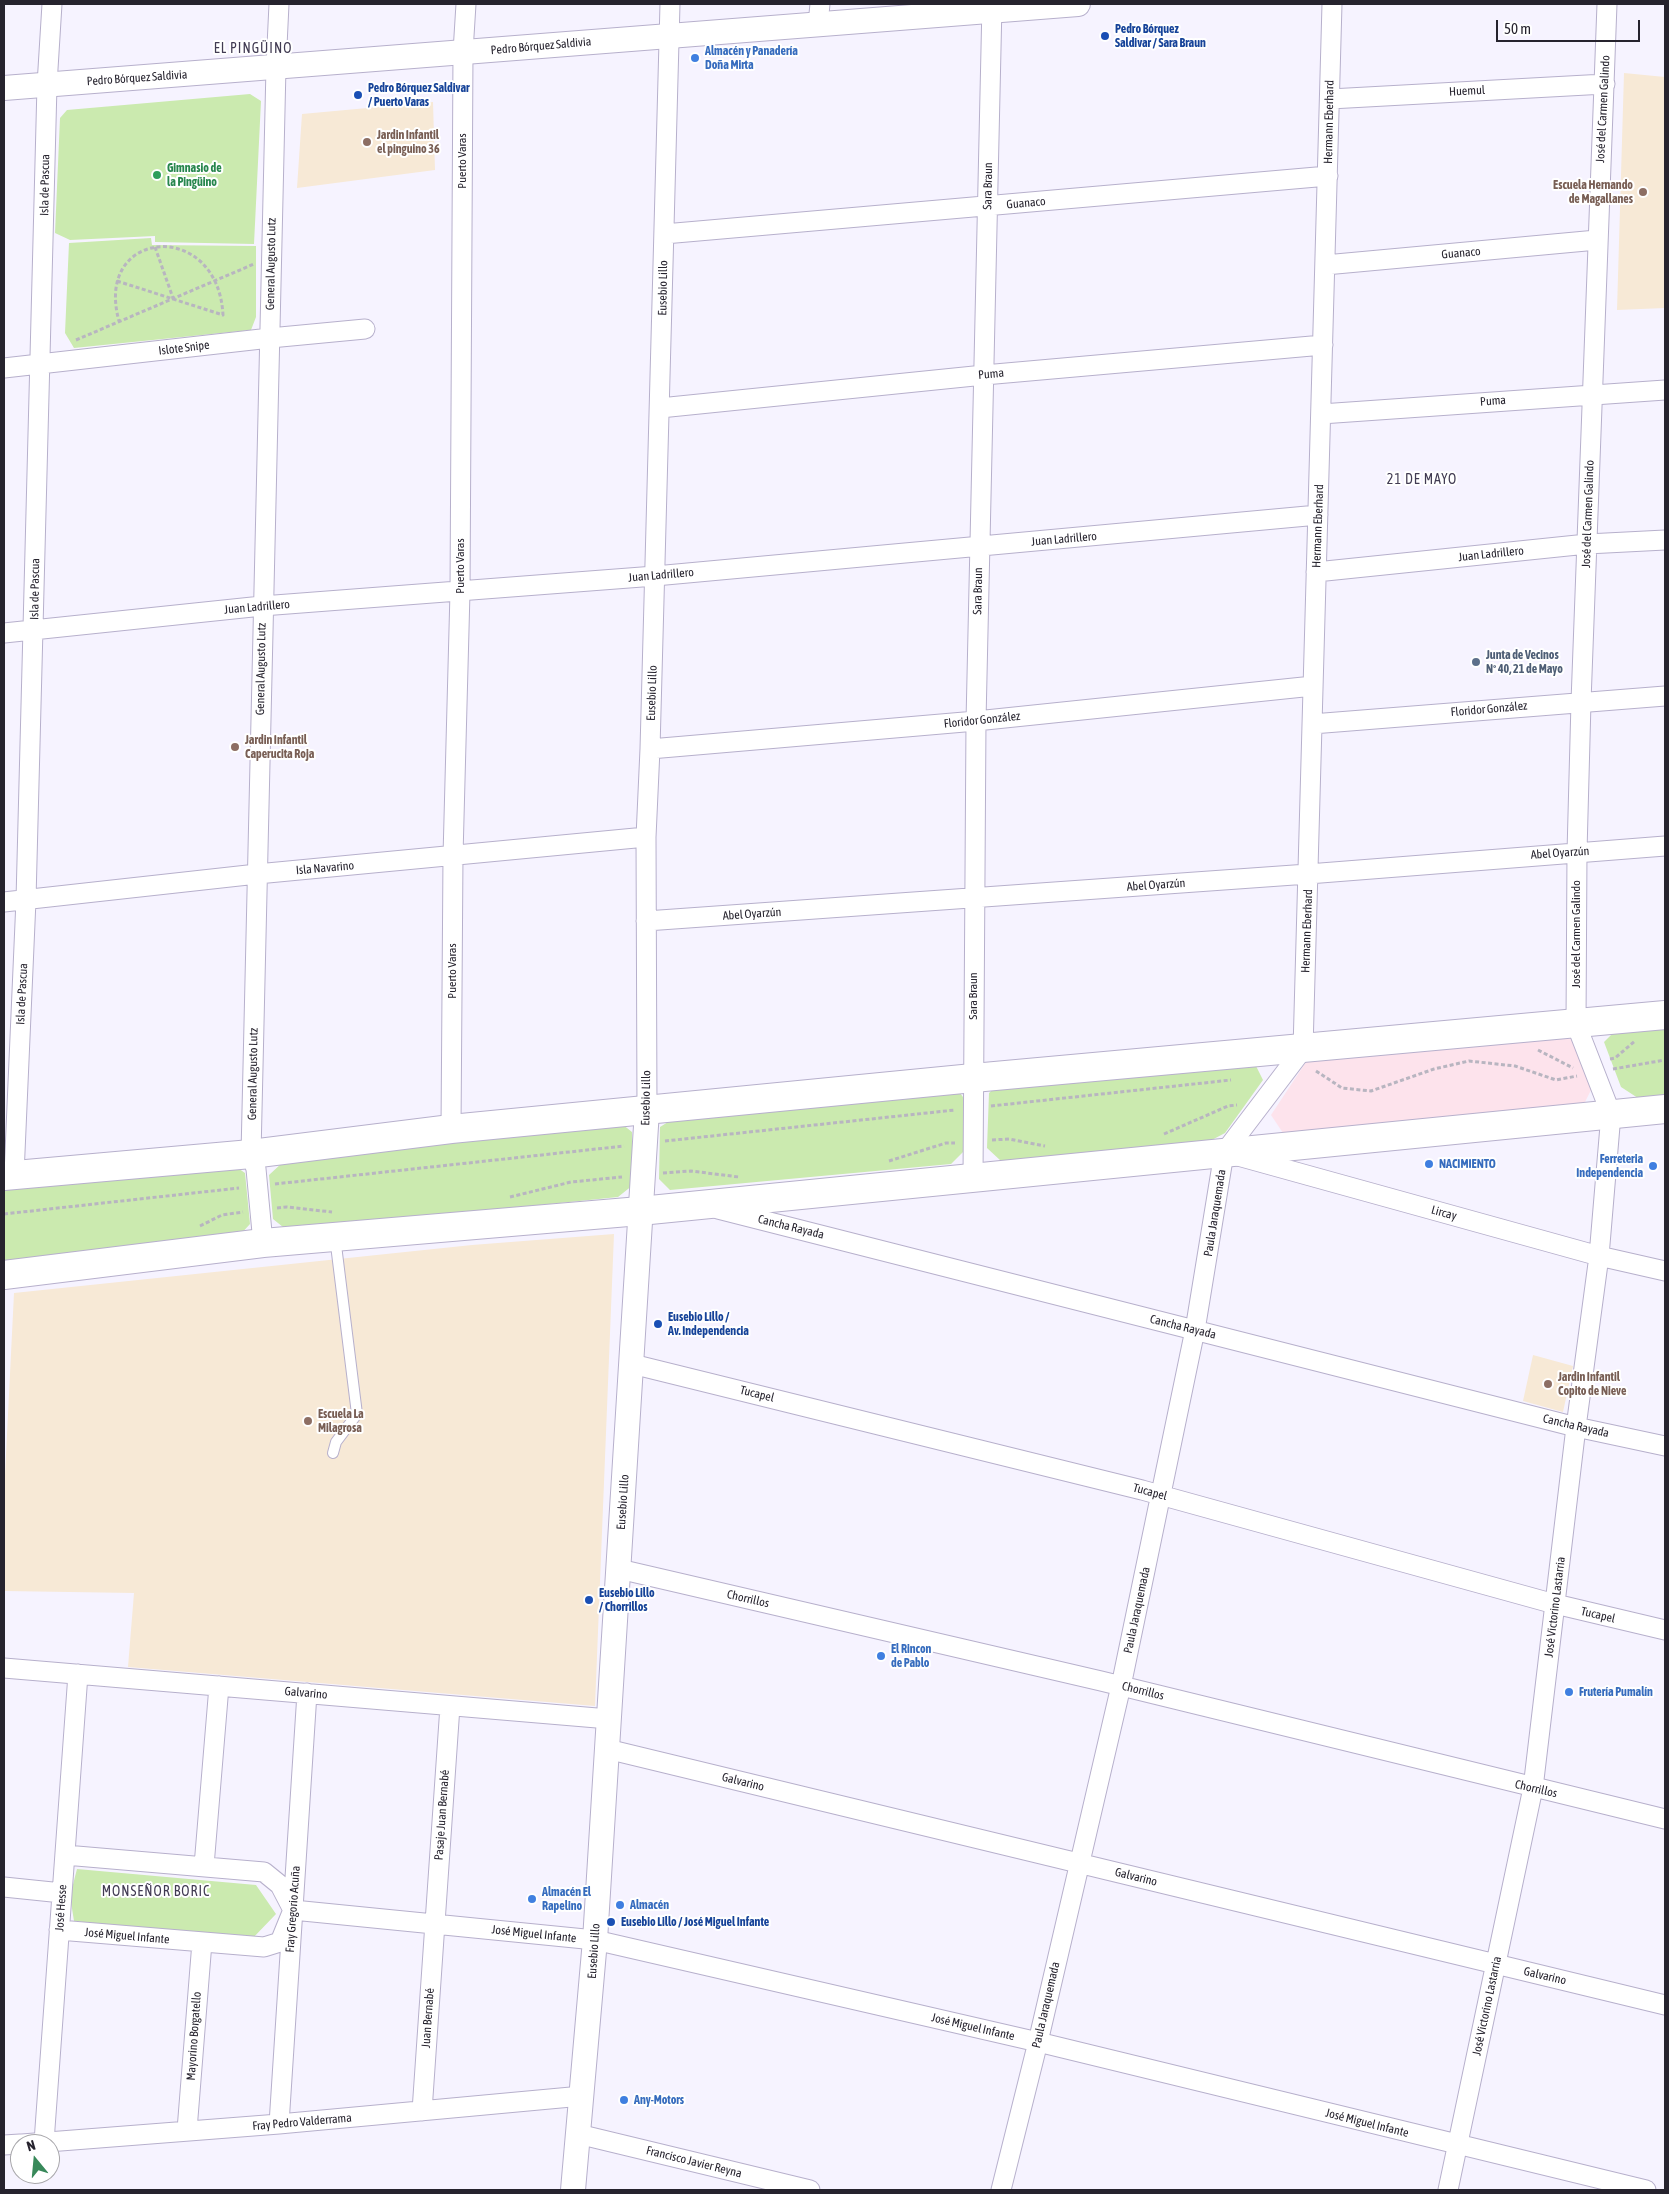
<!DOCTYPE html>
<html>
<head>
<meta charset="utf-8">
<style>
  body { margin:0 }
  #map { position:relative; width:1669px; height:2194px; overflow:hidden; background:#f6f3ff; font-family:"Asap Condensed",sans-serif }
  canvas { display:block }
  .frame { position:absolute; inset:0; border:5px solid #26232e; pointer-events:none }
  .north { position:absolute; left:10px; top:2134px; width:50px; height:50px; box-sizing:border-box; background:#fff; border:1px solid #a8a7ab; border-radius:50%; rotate:343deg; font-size:14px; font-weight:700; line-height:20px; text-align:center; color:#26232e }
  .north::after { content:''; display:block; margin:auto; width:18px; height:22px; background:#38895a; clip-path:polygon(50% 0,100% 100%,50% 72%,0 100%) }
  .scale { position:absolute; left:1496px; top:20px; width:144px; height:22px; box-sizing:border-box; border:2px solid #26232e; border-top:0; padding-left:6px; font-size:15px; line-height:18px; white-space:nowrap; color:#26232e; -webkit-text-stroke:4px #fff; paint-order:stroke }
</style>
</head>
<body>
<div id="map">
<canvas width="1669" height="2194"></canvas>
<div class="frame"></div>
<div class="north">N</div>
<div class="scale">50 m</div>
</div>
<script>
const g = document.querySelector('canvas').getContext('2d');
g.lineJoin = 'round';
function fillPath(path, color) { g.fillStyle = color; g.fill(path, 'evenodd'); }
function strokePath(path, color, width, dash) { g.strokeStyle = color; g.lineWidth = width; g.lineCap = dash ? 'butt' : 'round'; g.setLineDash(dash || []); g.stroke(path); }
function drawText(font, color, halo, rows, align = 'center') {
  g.font = font + ' "Asap Condensed",sans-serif'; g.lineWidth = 4; g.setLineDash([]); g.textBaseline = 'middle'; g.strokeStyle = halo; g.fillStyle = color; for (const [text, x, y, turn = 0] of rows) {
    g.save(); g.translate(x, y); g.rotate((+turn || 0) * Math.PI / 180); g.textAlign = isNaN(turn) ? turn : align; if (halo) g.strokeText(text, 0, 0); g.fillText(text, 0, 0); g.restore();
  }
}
fillPath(new Path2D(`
  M1554 1033 1575 1041 1592 1088 1584 1104 1283 1133 1271 1115 1306 1062 1329 1052Z`), '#fde3ec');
fillPath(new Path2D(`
  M1624 73 1665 77V308L1617 310Z
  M433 102 435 170 297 188 302 114Z
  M614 1234 595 1706 128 1667 134 1593 4 1591V1495L14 1293 472 1245Z
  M1533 1355 1573 1366 1563 1412 1523 1401Z`), '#f7e9d6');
fillPath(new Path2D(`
  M250 94 261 101 254 244 155 242V236L70 240 55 233 60 118 67 110Z
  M151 238 152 245 256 246V317L251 330 74 348 65 333 69 243Z
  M1665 1023V1097L1641 1100 1621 1087 1604 1042 1617 1029Z
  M1254 1062 1263 1080 1225 1133 1208 1142 1001 1161 987 1148 989 1093 1001 1082Z
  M957 1089 966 1101 964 1151 951 1164 670 1190 659 1179 660 1127 676 1117Z
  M617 1120 632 1132 633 1185 618 1197 288 1231 273 1219 269 1175 282 1163Z
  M232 1164 245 1173 250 1224 239 1236 4 1261V1188Z
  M77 1869 256 1885 276 1914 251 1940 74 1921 70 1896Z`), '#cbeaaf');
const service = new Path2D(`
  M333 1453 336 1442 357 1414 335 1237`);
const minor = new Path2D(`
  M818 24 820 4
  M1330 99 1605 84
  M664 234 1328 176
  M1325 265 1597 240
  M4 368 270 338 365 329
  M660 408 984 375 1323 345
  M1321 414 1665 390
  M1316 572 1587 544 1665 540
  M4 633 262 606 655 576 1318 515
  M1312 724 1665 696
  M650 749 976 721 1313 686
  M4 902 257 874 646 837
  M646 921 1308 874 1665 846
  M647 1110 646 837 650 749 670 4
  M451 1129 453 856 460 592 463 52 466 4
  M1238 1156 1599 1256 1665 1271
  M14 1175 26 900 47 85 52 4
  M973 1178 976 721 992 4
  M718 1209 1576 1427 1665 1446
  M263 1243 256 1169 251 1154 276 67 279 4
  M632 1364 1142 1490 1551 1603 1665 1630
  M619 1569 1101 1681 1665 1819
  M4 1668 609 1719
  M607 1749 1665 2005
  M204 1866 219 1686
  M4 1887 62 1893
  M293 1910 595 1940 1038 2042 1646 2190
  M59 1930 264 1947 280 1942 293 1910 280 1885 264 1872 65 1855
  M422 2111 450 1706
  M279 2124 307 1693
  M187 2130 202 1942
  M578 2134 810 2190
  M44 2142 78 1674
  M22 2144 279 2124 582 2096
  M4 2145 20 2144
  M1001 2190 1038 2042 1121 1686 1195 1330 1224 1153 1303 1049 1332 4
  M1448 2190 1533 1788 1576 1427 1599 1256 1611 1114 1576 1024 1577 852 1581 702 1607 4`);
const tertiary = new Path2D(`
  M4 88 1078 4
  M573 2190 595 1940 647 1110`);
const secondary = new Path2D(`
  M4 1176 251 1154 451 1129 973 1078 1665 1015
  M4 1275 263 1243 640 1211 1665 1109`);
strokePath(service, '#b7b0cc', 12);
strokePath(minor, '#b7b0cc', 21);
strokePath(tertiary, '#b7b0cc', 26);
strokePath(secondary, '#b7b0cc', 30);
strokePath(new Path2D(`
  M155 247 173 298
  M117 281 223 315C218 218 93 228 119 321
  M76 340 254 264
  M1538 1050 1573 1068
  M1610 1059 1615 1058 1635 1041
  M1613 1069 1665 1060
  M1316 1071 1342 1088 1371 1091 1434 1069 1469 1061 1515 1066 1556 1080 1577 1076
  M991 1106 1231 1080
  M1164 1134 1228 1106 1237 1105
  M992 1140 1009 1139 1045 1146
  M665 1141 955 1110
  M889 1161 946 1143H955
  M663 1173 691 1171 739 1177
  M275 1184 624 1146
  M510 1197 571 1182 622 1177
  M277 1208 287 1207 332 1212
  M4 1214 239 1188
  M200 1226 222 1215 243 1212`), '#b8b5c0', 3, [4, 2.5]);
strokePath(service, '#fff', 10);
strokePath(minor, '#fff', 19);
strokePath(tertiary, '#fff', 24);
strokePath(secondary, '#fff', 28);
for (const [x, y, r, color] of [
  [1105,36,5,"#1a4fb4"],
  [695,58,5,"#3f7fe0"],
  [358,95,5,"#1a4fb4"],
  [367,142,5,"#8d6e63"],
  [157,175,5,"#2e9e5b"],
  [1643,192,5,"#8d6e63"],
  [1476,662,5,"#5c6f8a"],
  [235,747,5,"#8d6e63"],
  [1429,1164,5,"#3f7fe0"],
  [1653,1166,5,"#3f7fe0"],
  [658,1324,5,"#1a4fb4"],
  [1548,1384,5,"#8d6e63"],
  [308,1421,5,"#8d6e63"],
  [589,1600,5,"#1a4fb4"],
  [881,1656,5,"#3f7fe0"],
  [1569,1692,5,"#3f7fe0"],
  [532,1899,5,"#3f7fe0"],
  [620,1905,5,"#3f7fe0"],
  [611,1922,5,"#1a4fb4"],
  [624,2100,5,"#3f7fe0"]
]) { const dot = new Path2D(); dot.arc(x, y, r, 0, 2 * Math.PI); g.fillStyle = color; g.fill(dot); strokePath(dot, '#fff', 2); }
drawText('bold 12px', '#164399', '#fff', [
  ["Pedro Bórquez",1115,29],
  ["Saldivar / Sara Braun",1115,43],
  ["Pedro Bórquez Saldivar",368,88],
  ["/ Puerto Varas",368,102],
  ["Eusebio Lillo /",668,1317],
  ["Av. Independencia",668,1331],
  ["Eusebio Lillo",599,1593],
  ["/ Chorrillos",599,1607],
  ["Eusebio Lillo / José Miguel Infante",621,1922]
], 'left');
drawText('12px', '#26232e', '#fff', [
  ["Pedro Bórquez Saldivia",541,46,-5],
  ["Pedro Bórquez Saldivia",137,78,-4],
  ["Huemul",1467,91,-3],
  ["José del Carmen Galindo",1603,109,-87],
  ["Hermann Eberhard",1329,122,-89],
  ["Puerto Varas",462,161,-90],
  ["Isla de Pascua",45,185,-89],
  ["Sara Braun",988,186,-89],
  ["Guanaco",1026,203,-5],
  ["Guanaco",1461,253,-5],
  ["General Augusto Lutz",271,264,-89],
  ["Eusebio Lillo",663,288,-89],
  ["Islote Snipe",184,348,-7],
  ["Puma",991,374,-5],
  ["Puma",1493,401,-4],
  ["José del Carmen Galindo",1588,514,-88],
  ["Hermann Eberhard",1318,526,-88],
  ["Juan Ladrillero",1064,539,-5],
  ["Juan Ladrillero",1491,554,-6],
  ["Puerto Varas",460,566,-90],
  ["Juan Ladrillero",661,575,-5],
  ["Isla de Pascua",35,589,-89],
  ["Sara Braun",978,591,-89],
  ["Juan Ladrillero",257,607,-5],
  ["General Augusto Lutz",261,669,-89],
  ["Eusebio Lillo",652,693,-88],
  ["Floridor González",1489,709,-5],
  ["Floridor González",982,720,-6],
  ["Abel Oyarzún",1560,853,-4],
  ["Isla Navarino",325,868,-5],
  ["Abel Oyarzún",1156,885,-4],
  ["Abel Oyarzún",752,914,-4],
  ["Hermann Eberhard",1307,931,-88],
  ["José del Carmen Galindo",1576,934,-90],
  ["Puerto Varas",452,971,-90],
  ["Isla de Pascua",22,994,-87],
  ["Sara Braun",973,996,-90],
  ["General Augusto Lutz",253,1074,-89],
  ["Eusebio Lillo",646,1098,-89],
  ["Paula Jaraquemada",1215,1213,-81],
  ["Lircay",1444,1213,15],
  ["Cancha Rayada",791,1227,14],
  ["Cancha Rayada",1183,1327,14],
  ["Tucapel",757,1394,14],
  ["Cancha Rayada",1576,1426,13],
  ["Tucapel",1150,1492,15],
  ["Eusebio Lillo",623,1502,-86],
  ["Chorrillos",748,1599,13],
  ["José Victorino Lastarria",1555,1607,-83],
  ["Paula Jaraquemada",1137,1610,-78],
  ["Tucapel",1598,1615,13],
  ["Chorrillos",1143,1691,14],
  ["Galvarino",306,1693,5],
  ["Galvarino",743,1782,14],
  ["Chorrillos",1536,1789,13],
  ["Pasaje Juan Bernabé",442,1815,-86],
  ["Galvarino",1136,1877,14],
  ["José Hesse",61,1908,-86],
  ["Fray Gregorio Acuña",293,1909,-86],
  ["José Miguel Infante",534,1934,6],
  ["José Miguel Infante",127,1936,5],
  ["Eusebio Lillo",594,1951,-86],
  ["Galvarino",1545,1976,13],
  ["Paula Jaraquemada",1046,2005,-77],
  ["José Victorino Lastarria",1487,2006,-78],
  ["Juan Bernabé",428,2018,-86],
  ["José Miguel Infante",973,2027,13],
  ["Mayorino Borgatello",194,2036,-86],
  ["Fray Pedro Valderrama",302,2122,-5],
  ["José Miguel Infante",1367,2123,14],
  ["Francisco Javier Reyna",694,2162,14]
]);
drawText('bold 12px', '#366cbe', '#fff', [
  ["Almacén y Panadería",705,51],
  ["Doña Mirta",705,65],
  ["Ferreteria",1643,1159,"right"],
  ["Independencia",1643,1173,"right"],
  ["NACIMIENTO",1439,1164],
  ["El Rincon",891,1649],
  ["de Pablo",891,1663],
  ["Frutería Pumalín",1579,1692],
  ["Almacén El",542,1892],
  ["Rapelino",542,1906],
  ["Almacén",630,1905],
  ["Any-Motors",634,2100]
], 'left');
drawText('bold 12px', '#785e54', '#fff', [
  ["Jardin Infantil",377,135],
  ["el pinguino 36",377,149],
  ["Escuela Hernando",1633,185,"right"],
  ["de Magallanes",1633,199,"right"],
  ["Jardin Infantil",245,740],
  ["Caperucita Roja",245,754],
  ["Jardin Infantil",1558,1377],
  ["Copito de Nieve",1558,1391],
  ["Escuela La",318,1414],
  ["Milagrosa",318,1428]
], 'left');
drawText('bold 12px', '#27864d', '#fff', [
  ["Gimnasio de",167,168],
  ["la Pingüino",167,182]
], 'left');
drawText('bold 12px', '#4e5e75', '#fff', [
  ["Junta de Vecinos",1486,655],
  ["Nº 40, 21 de Mayo",1486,669]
], 'left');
g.letterSpacing = '1px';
drawText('14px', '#413b52', '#fff', [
  ["EL PINGÜINO",253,49],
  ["21 DE MAYO",1422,480],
  ["MONSEÑOR BORIC",156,1892]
]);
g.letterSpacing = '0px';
</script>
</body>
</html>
